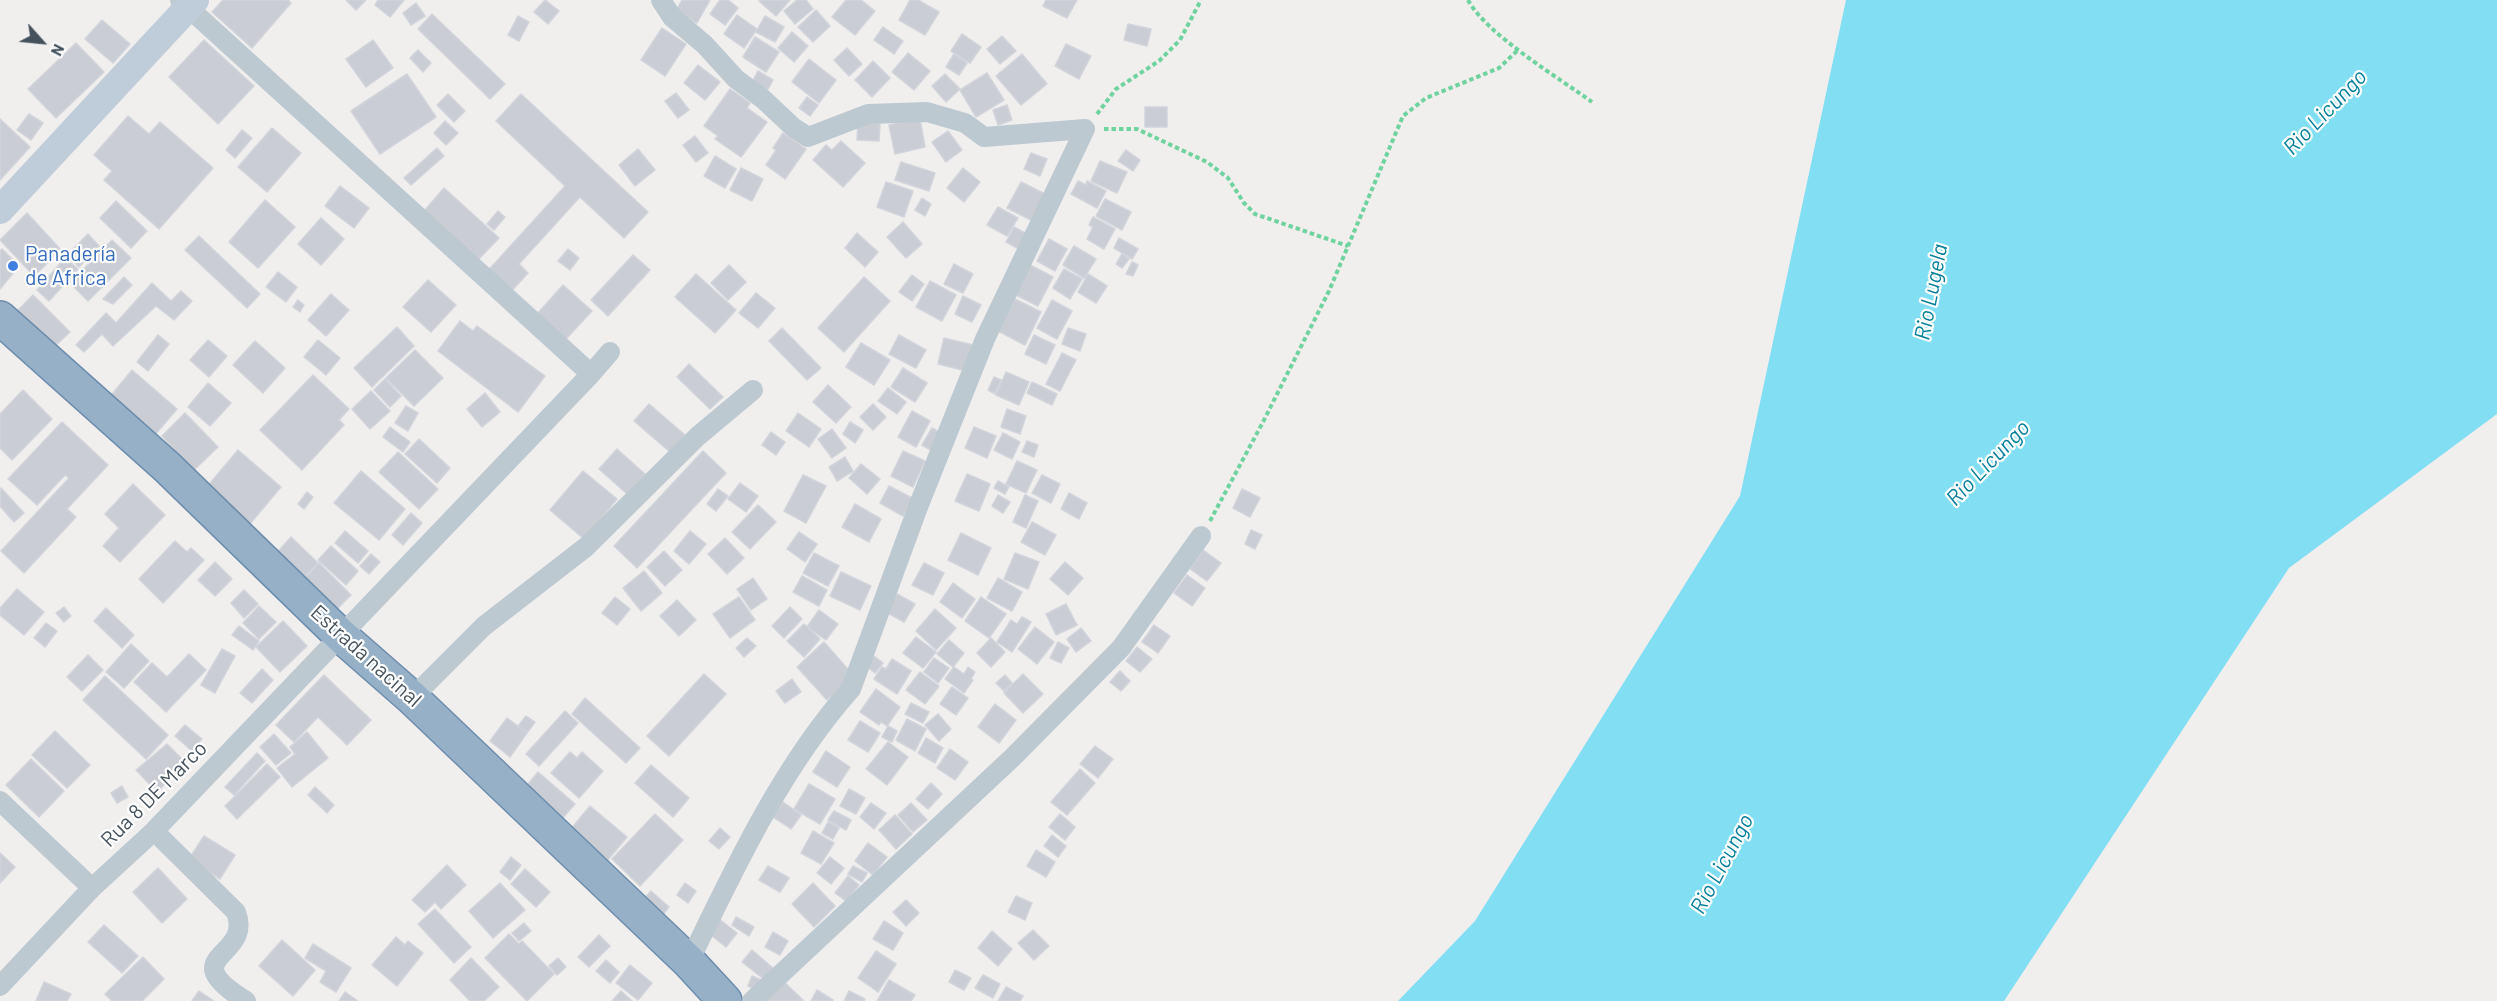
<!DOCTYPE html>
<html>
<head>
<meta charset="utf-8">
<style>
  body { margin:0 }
  #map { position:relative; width:2497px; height:1001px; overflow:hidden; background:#f1eeee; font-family:Barlow,sans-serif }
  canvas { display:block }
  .north { position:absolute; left:12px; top:12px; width:60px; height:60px; -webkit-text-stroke:4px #fff; paint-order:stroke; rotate:117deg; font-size:16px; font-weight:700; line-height:24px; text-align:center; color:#45525d }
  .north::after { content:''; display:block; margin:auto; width:21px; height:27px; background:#45525d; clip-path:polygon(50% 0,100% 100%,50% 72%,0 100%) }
</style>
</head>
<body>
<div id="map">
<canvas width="2497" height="1001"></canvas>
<div class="north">N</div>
</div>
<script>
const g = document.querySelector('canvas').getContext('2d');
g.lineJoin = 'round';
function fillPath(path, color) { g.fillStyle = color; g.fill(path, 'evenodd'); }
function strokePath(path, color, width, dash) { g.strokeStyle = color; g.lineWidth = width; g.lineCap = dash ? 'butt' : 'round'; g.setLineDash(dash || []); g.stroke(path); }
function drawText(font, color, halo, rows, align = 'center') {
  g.font = font + ' Barlow,sans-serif'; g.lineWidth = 4.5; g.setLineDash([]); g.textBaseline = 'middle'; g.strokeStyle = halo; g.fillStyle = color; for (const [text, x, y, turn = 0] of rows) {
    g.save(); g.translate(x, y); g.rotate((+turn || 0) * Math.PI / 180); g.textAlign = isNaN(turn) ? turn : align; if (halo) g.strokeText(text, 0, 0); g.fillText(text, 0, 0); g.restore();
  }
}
fillPath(new Path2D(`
  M1846 0H2497V414L2289 568 2004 1001H1398L1475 921 1740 496Z`), '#82def3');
const building = new Path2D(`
  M223 0H288L291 3 252 48 212 12Z
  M346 0H366L356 10Z
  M378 0H404L390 17 375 5Z
  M545 0 559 11 548 24 534 12Z
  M682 0H710L697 23 676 11Z
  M720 0H728L738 8 725 25 710 14Z
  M760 0H790L776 16 759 1Z
  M797 0H806L813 9 795 24 784 11Z
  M846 0H861L875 11 855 35 832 17Z
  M910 0H918L939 12 925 35 899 20Z
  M1046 0H1077L1067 18 1043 6Z
  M416 3 425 16 411 25 403 13Z
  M816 10 830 26 813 42 798 27Z
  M432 14 505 84 490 99 418 29Z
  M737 15 757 29 744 48 724 34Z
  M518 16 529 22 519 41 508 35Z
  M765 16 784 27 775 42 756 32Z
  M102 20 130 44 113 63 85 39Z
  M1128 24 1151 29 1147 46 1124 40Z
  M883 27 903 41 894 54 874 40Z
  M662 28 686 44 665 76 641 60Z
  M792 32 808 46 794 62 778 48Z
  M962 34 981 47 970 63 951 51Z
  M1002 36 1016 51 1000 64 987 49Z
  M755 37 779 52 766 72 743 57Z
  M204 40 254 86 218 124 169 77Z
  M373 40 393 68 366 87 346 59Z
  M76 43 104 72 56 118 28 89Z
  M1066 44 1091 56 1079 79 1055 66Z
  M847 48 862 64 849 76 834 60Z
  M418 50 431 63 423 72 410 58Z
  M908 53 930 71 914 90 892 72Z
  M954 54 967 63 959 75 946 67Z
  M1022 54 1047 84 1021 105 996 76Z
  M809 59 836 80 819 103 792 82Z
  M873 61 890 78 872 97 855 80Z
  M698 65 720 82 705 100 684 83Z
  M758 71 773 80 767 91 752 82Z
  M987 73 1004 100 976 117 960 90Z
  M407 74 436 117 380 154 351 111Z
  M945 74 960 89 946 102 932 86Z
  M730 89 750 103 747 108 767 122 741 157 715 139 718 136 704 126Z
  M676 93 689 110 678 118 665 101Z
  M448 94 465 111 454 122 437 105Z
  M521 94 648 212 624 238 580 197 519 264 528 273 507 296 484 275 565 186 496 121Z
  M807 97 818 105 810 116 799 108Z
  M1007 105 1012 120 998 125 993 110Z
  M1145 107H1167V127H1145Z
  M29 114 43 123 31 140 17 130Z
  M128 116 149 134 160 122 213 168 159 229 104 180 112 171 94 155Z
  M0 119 30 147 0 180Z
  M920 119 925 147 895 154 889 125Z
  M445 121 458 133 446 145 434 133Z
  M858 122 880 124 879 141 857 140Z
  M272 128 301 153 267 192 238 167Z
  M242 130 252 138 235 158 226 150Z
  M948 131 962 150 946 162 932 142Z
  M783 133 806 149 785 179 766 165 776 150 773 148Z
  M695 136 708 153 696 162 683 145Z
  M841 141 865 163 843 187 813 160 826 145 832 150Z
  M437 148 444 156 411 185 404 178Z
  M638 149 655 170 635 186 619 165Z
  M1126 150 1140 160 1133 171 1118 161Z
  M1031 153 1047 159 1040 176 1024 169Z
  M715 156 736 169 725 188 704 176Z
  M1100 161 1127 172 1117 193 1091 181Z
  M901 162 935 173 929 191 895 180Z
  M741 168 763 179 752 201 730 190Z
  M963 168 980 182 964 202 947 188Z
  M1078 181 1086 185 1087 181 1106 191 1097 208 1071 194Z
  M886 182 913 191 904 217 877 207Z
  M1021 182 1045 194 1031 220 1007 208Z
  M340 186 369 208 354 228 325 206Z
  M444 188 499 238 478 260 424 211Z
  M922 198 931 204 925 216 915 210Z
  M1105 199 1131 212 1122 230 1096 216Z
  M265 200 295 227 258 268 229 242Z
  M116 201 147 231 131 248 100 218Z
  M998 207 1018 218 1007 236 987 225Z
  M498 211 505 217 494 230 487 224Z
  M27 213 61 250 34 276 0 240Z
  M1093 217 1115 229 1104 249 1087 239 1093 227 1089 225Z
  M321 218 344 239 321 265 298 244Z
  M903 222 922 244 906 258 887 237Z
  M1014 227 1027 234 1019 249 1006 242Z
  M857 233 878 252 865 267 845 248Z
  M88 234 99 246 79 267 67 255Z
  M199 236 260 294 247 308 185 250Z
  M1119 238 1138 249 1132 259 1114 248Z
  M1049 239 1067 249 1055 271 1037 261Z
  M112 240 131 258 88 301 70 283Z
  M1074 246 1096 259 1084 278 1063 265Z
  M2 249 19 266 0 289V251Z
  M568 249 579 258 570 270 558 261Z
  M1122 254 1129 259 1122 268 1116 264Z
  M633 255 650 270 608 316 591 300Z
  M65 258 78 269 49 301 37 290Z
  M1132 262 1138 265 1133 276 1126 274Z
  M954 264 973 274 963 293 944 284Z
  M729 265 746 282 728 300 711 283Z
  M1030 265 1053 277 1038 306 1014 294Z
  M1064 269 1082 279 1070 299 1053 288Z
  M278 272 297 287 286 302 266 287Z
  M696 274 736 310 715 333 675 297Z
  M1088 274 1107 286 1096 303 1078 292Z
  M912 275 924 284 912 301 899 292Z
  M124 277 132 285 113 304 103 299Z
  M864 277 890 301 844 352 818 328Z
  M428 280 456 305 431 332 403 307Z
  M930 281 956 295 942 321 916 307Z
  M152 283 171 301 181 291 192 301 174 320 156 306 113 346 102 334 84 352 76 345 106 313 116 323Z
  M563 285 592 311 565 340 537 314Z
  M756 293 775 308 758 328 739 313Z
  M331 294 349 310 326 336 308 320Z
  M33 295 70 332 54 347 18 310Z
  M963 296 981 305 972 322 955 314Z
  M1015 299 1041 312 1025 345 998 331Z
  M298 300 304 305 300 312 293 307Z
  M1052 300 1072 311 1057 339 1037 328Z
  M460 321 473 331 477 326 545 376 518 412 438 351Z
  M397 327 414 346 372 387 354 368Z
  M782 328 821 368 807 380 769 341Z
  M1068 328 1086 334 1080 351 1062 344Z
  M158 335 169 344 148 371 137 362Z
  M899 335 926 350 916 368 889 354Z
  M1034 335 1055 345 1046 364 1025 354Z
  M944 338 973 345 966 371 938 364Z
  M208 340 227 356 209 377 190 360Z
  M318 340 340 358 326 375 304 357Z
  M255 341 285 368 263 393 233 365Z
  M861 343 890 360 874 385 846 367Z
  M415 350 443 378 414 406 386 378Z
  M1062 353 1076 360 1060 391 1046 384Z
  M689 364 723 397 710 409 677 377Z
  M903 368 927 383 915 402 891 387Z
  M132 370 177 409 154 436 109 398Z
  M1006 372 1029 382 1019 405 996 395Z
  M313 375 349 409 339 420 344 425 302 470 260 430Z
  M994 377 1001 380 995 394 988 390Z
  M385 379 401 396 390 407 374 390Z
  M1032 382 1057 394 1052 405 1027 393Z
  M208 383 231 403 210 426 188 407Z
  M828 385 851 407 836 423 813 402Z
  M888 388 906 402 897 414 878 401Z
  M23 390 52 419 12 460 0 448V414Z
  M371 391 390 411 370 429 352 409Z
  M485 393 500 412 482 427 467 409Z
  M649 404 685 435 670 452 634 421Z
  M873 404 886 417 873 430 860 417Z
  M406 406 418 413 408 431 395 423Z
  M1007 409 1026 416 1020 434 1001 427Z
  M912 411 930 421 916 447 898 437Z
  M185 413 218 447 194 470 162 436Z
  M798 413 821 429 809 447 786 431Z
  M62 422 108 465 67 509 76 517 24 573 1 551 69 478 65 475 37 505 8 479Z
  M850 422 863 430 855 443 843 434Z
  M390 427 410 442 403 452 383 437Z
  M974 427 996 436 987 458 965 448Z
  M932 428 944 435 934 452 922 445Z
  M832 429 846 448 832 458 818 439Z
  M771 432 785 442 776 455 762 445Z
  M1003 433 1020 442 1012 459 994 450Z
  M419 439 450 468 437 483 405 454Z
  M1027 441 1038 445 1034 457 1022 452Z
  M617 449 645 474 627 494 599 469Z
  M238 450 281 487 249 525 206 488Z
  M703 451 726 473 637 568 614 546Z
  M903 451 925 461 913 487 891 476Z
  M398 452 438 489 419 509 379 472Z
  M845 457 853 471 837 481 829 467Z
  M1017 461 1037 470 1026 493 1006 484Z
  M861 464 880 479 867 494 849 478Z
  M361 471 405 509 379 540 334 503Z
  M583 471 617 499 584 539 550 510Z
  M967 474 990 484 979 511 955 501Z
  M803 475 826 486 806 523 784 511Z
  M1042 475 1060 484 1051 503 1032 493Z
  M998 481 1009 487 1005 494 994 488Z
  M740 483 758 496 746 512 728 499Z
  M133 484 165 515 120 562 103 546 119 528 105 514Z
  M889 486 912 498 903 516 880 503Z
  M1 488 24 513 14 522 0 506Z
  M718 489 728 496 716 511 707 504Z
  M1242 489 1260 498 1250 517 1233 508Z
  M307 492 313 497 304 509 298 504Z
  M1069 493 1087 503 1079 519 1061 509Z
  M998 495 1010 502 1003 513 992 506Z
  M1025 495 1038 501 1026 528 1013 522Z
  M855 504 881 519 869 542 842 527Z
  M758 505 776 522 750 549 732 532Z
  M411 513 422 523 403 545 392 535Z
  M1032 522 1056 535 1045 555 1021 542Z
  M1251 530 1262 535 1255 549 1245 544Z
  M345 531 368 551 358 563 335 543Z
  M690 531 706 544 689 564 674 551Z
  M799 532 817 544 805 562 787 549Z
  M961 533 991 548 978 575 948 560Z
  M291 537 318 563 301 580 274 556Z
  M725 538 744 558 727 574 708 554Z
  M175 541 187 552 191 548 204 560 163 603 139 579Z
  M331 546 358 571 346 585 318 560Z
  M1203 550 1221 563 1207 581 1190 569Z
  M664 551 682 570 665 586 647 567Z
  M814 553 839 566 828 586 803 573Z
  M1015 553 1039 562 1028 589 1004 579Z
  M371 554 380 562 369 574 360 566Z
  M215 562 232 579 215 596 198 580Z
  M1065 562 1083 578 1068 595 1050 579Z
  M319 563 351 595 334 612 302 581Z
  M924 563 944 573 933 595 912 585Z
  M644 571 662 593 641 611 623 588Z
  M841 572 871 586 860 610 830 596Z
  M1187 575 1205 588 1192 606 1174 593Z
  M802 576 827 590 819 606 793 592Z
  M753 578 767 599 751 610 737 589Z
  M998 578 1022 592 1012 611 987 598Z
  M953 583 975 599 962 618 940 602Z
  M17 589 44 612 24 635 0 615V608Z
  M244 590 258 604 244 618 231 603Z
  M897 594 915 604 904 622 886 612Z
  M615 597 630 609 617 625 602 613Z
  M739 597 755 620 730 638 713 614Z
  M981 597 1006 614 989 638 965 621Z
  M677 600 696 620 679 636 660 616Z
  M1066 604 1077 625 1056 635 1046 614Z
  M259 606 276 622 259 639 243 623Z
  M64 607 71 616 64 622 56 613Z
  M790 607 802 619 784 638 772 626Z
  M106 608 134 635 122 648 94 621Z
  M935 609 956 628 936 650 916 631Z
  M819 610 838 624 826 640 807 627Z
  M1022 617 1031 622 1012 652 997 642 1011 620 1017 624Z
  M283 621 307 646 280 672 256 647Z
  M46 623 57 631 45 647 34 638Z
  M804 624 820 639 804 657 787 641Z
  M1154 625 1170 636 1158 653 1142 642Z
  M239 626 259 641 253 650 232 635Z
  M1035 627 1054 642 1037 664 1018 649Z
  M1081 628 1091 641 1076 652 1067 639Z
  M916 637 936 652 923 668 903 653Z
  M747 638 756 646 744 657 736 648Z
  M991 638 1005 652 991 667 977 653Z
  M949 640 964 653 953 667 937 654Z
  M824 642 854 676 827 700 797 667Z
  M1058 642 1069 648 1061 663 1050 658Z
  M131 644 149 661 124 688 106 672Z
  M1137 647 1152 659 1140 672 1126 661Z
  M222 649 235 656 215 693 201 685Z
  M189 654 206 670 166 712 134 682 152 663 167 677Z
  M88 655 103 670 82 691 67 677Z
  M874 656 883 663 875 673 866 666Z
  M934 658 949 668 938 683 924 672Z
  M892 659 911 671 897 694 874 679 882 667 886 669Z
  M954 667 964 674 968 667 975 672 971 679 973 680 964 693 945 679Z
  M262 669 273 680 252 703 240 693Z
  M1120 671 1130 681 1121 691 1110 682Z
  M920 672 939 686 925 704 906 690Z
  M704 674 726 694 669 756 647 736Z
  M1023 674 1043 694 1023 713 1004 693Z
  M324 675 371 720 347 745 318 717 294 742 276 725Z
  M1005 675 1012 683 1004 691 996 683Z
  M105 676 168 735 146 759 83 700Z
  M792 679 801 692 785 703 776 691Z
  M952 687 968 698 956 715 940 704Z
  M876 689 900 707 887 726 881 722 879 725 860 712Z
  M585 698 640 748 626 763 572 714Z
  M911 703 929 712 923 723 905 714Z
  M995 704 1016 720 999 743 978 727Z
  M565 711 578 723 539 766 526 754Z
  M938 714 951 729 939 741 925 725Z
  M526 716 535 722 527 733 518 726Z
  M507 718 527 733 510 757 490 741Z
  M907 719 926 729 915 751 896 740Z
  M860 721 880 733 868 752 848 740Z
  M185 725 202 739 192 751 175 736Z
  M888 726 897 731 892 742 882 737Z
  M55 731 90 765 67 788 32 755Z
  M307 732 328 758 292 787 277 768 295 754 290 747Z
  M274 734 291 753 276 765 260 747Z
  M926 738 943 748 935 763 918 753Z
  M888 742 908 757 887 785 866 769Z
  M167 744 186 763 157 792 136 770Z
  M1095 746 1113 759 1098 778 1080 764Z
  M950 749 968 762 955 780 937 768Z
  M826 751 850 767 837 787 813 772Z
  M570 752 577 758 582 752 603 771 579 798 551 773Z
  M257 753 265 761 234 795 225 787Z
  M31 759 64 791 39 817 6 785Z
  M267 764 280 777 237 819 225 806Z
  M651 765 689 798 673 817 635 783Z
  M1080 769 1095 783 1067 815 1051 802Z
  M538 772 575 804 561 820 524 789Z
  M931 783 942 794 928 809 916 799Z
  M809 784 835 799 820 824 794 809Z
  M122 786 128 797 117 803 111 793Z
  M315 787 334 805 327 813 308 795Z
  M849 789 865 798 856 814 840 806Z
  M783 802 801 815 791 829 773 817Z
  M871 803 886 813 874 829 860 817Z
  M911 803 927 820 913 832 898 815Z
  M590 806 627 837 607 861 570 830Z
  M834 811 851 820 846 830 828 820Z
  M655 814 683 840 640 886 612 859Z
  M1060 814 1075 827 1065 840 1049 827Z
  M895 815 912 834 896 849 879 830Z
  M828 822 839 828 833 839 822 833Z
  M720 828 730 837 719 849 709 841Z
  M813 831 834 843 821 864 801 853Z
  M1052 835 1066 846 1058 857 1044 846Z
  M204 836 235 855 220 879 189 859Z
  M868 843 887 857 873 875 855 861Z
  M1036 850 1055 862 1046 877 1027 866Z
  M0 853 15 867 0 883Z
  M511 857 521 865 510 880 500 872Z
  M830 857 844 868 831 884 817 873Z
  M447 865 466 885 441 909 435 902 425 912 412 900Z
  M768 866 789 878 780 892 759 880Z
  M853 866 867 873 862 882 848 874Z
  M158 868 187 899 162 923 133 892Z
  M525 869 550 892 536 907 511 884Z
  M848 876 859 885 846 901 835 893Z
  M500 883 525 910 493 938 469 911Z
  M685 883 696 891 688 903 677 895Z
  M813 883 835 906 814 927 792 904Z
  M651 891 669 907 661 917 642 901Z
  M1016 896 1032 903 1025 920 1008 912Z
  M906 900 919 913 906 926 893 912Z
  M435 909 471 947 454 963 418 924Z
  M736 917 754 927 749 936 732 925Z
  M718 918 737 933 726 947 707 932Z
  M884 921 903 933 893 950 873 939Z
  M524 923 531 931 519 941 512 933Z
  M104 925 138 956 122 973 88 942Z
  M1033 930 1049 946 1034 960 1018 943Z
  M992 931 1012 949 998 966 978 948Z
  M773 932 788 941 780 955 765 947Z
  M509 934 519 944 522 941 554 974 527 1001 485 958Z
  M599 935 610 946 589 967 578 957Z
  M396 937 405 945 408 941 423 953 397 986 372 965Z
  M282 940 315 970 293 996 259 966Z
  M313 944 351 968 336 992 320 982 326 971 305 958Z
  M752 950 774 969 765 980 742 962Z
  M876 951 896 964 878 992 858 978Z
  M143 957 164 979 142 1001H112L105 994Z
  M471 958 499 987 484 1001H470L450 980Z
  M558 958 566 967 557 975 549 966Z
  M606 960 619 972 610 983 596 971Z
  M630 965 652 983 638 1000 616 983Z
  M955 970 971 978 964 990 949 982Z
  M983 975 1000 984 993 998 975 988Z
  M752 976 761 980 756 990 748 986Z
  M781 979 803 1000V1001H764Z
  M889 980 915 995 911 1001H877Z
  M44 982 71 994 67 1001H36Z
  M1006 987 1023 996 1020 1001H998Z
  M817 990 833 1000 832 1001H811Z
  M199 991 214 1001H192Z
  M621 991 632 1001H612Z
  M849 991 865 999 864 1001H844Z
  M345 992 358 1001H339Z`);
fillPath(building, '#cacdd3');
strokePath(building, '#d1d4da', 1.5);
const trunk = new Path2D(`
  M0 318 167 467 340 635 412 698 689 962 725 1001`);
strokePath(trunk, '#6d8dad', 36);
strokePath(new Path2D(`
  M1468 0C1486 34 1559 78 1592 102
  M1097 114 1116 89 1159 61 1180 40 1201 0
  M1104 129H1137L1207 162 1228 178 1244 203 1255 214 1348 246
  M1210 521 1263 422 1329 291 1403 116 1426 98 1499 68 1518 50`), '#6ed39e', 4, [4.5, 3]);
strokePath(new Path2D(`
  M661 0 672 17 705 45 736 79 763 99 794 128 808 137 868 114 927 112 965 123 984 137 1085 129
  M591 374 610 352
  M412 698 484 626 586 547 698 436 753 390
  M0 801 92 888
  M154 831 236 912C254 959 171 954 246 1001
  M689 962C734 869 782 766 851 689L918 507 985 339 1085 129
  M0 986 92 888 154 831 591 374 180 0
  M752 1001 1012 758 1121 648 1201 536`), '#bdc9d1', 20);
strokePath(new Path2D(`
  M0 210 195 0`), '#bfccd9', 28);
strokePath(trunk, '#96b0c8', 33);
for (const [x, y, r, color] of [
  [13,266,6,"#3f7fe0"]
]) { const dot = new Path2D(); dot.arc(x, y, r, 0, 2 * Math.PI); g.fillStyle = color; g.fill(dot); strokePath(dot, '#fff', 2); }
drawText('21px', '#366cbe', '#fff', [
  ["Panadería",25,254],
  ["de Africa",25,278]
], 'left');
drawText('21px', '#45525d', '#fff', [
  ["Estrada nacinal",366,656,42],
  ["Rua 8 DE Marco",154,794,-45]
]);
drawText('italic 22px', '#037f9b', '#fff', [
  ["Rio Licungo",2325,112,-46],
  ["Rio Lugela",1931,292,-79],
  ["Rio Licungo",1988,463,-46],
  ["Rio Licungo",1722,864,-62]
]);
</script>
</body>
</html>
